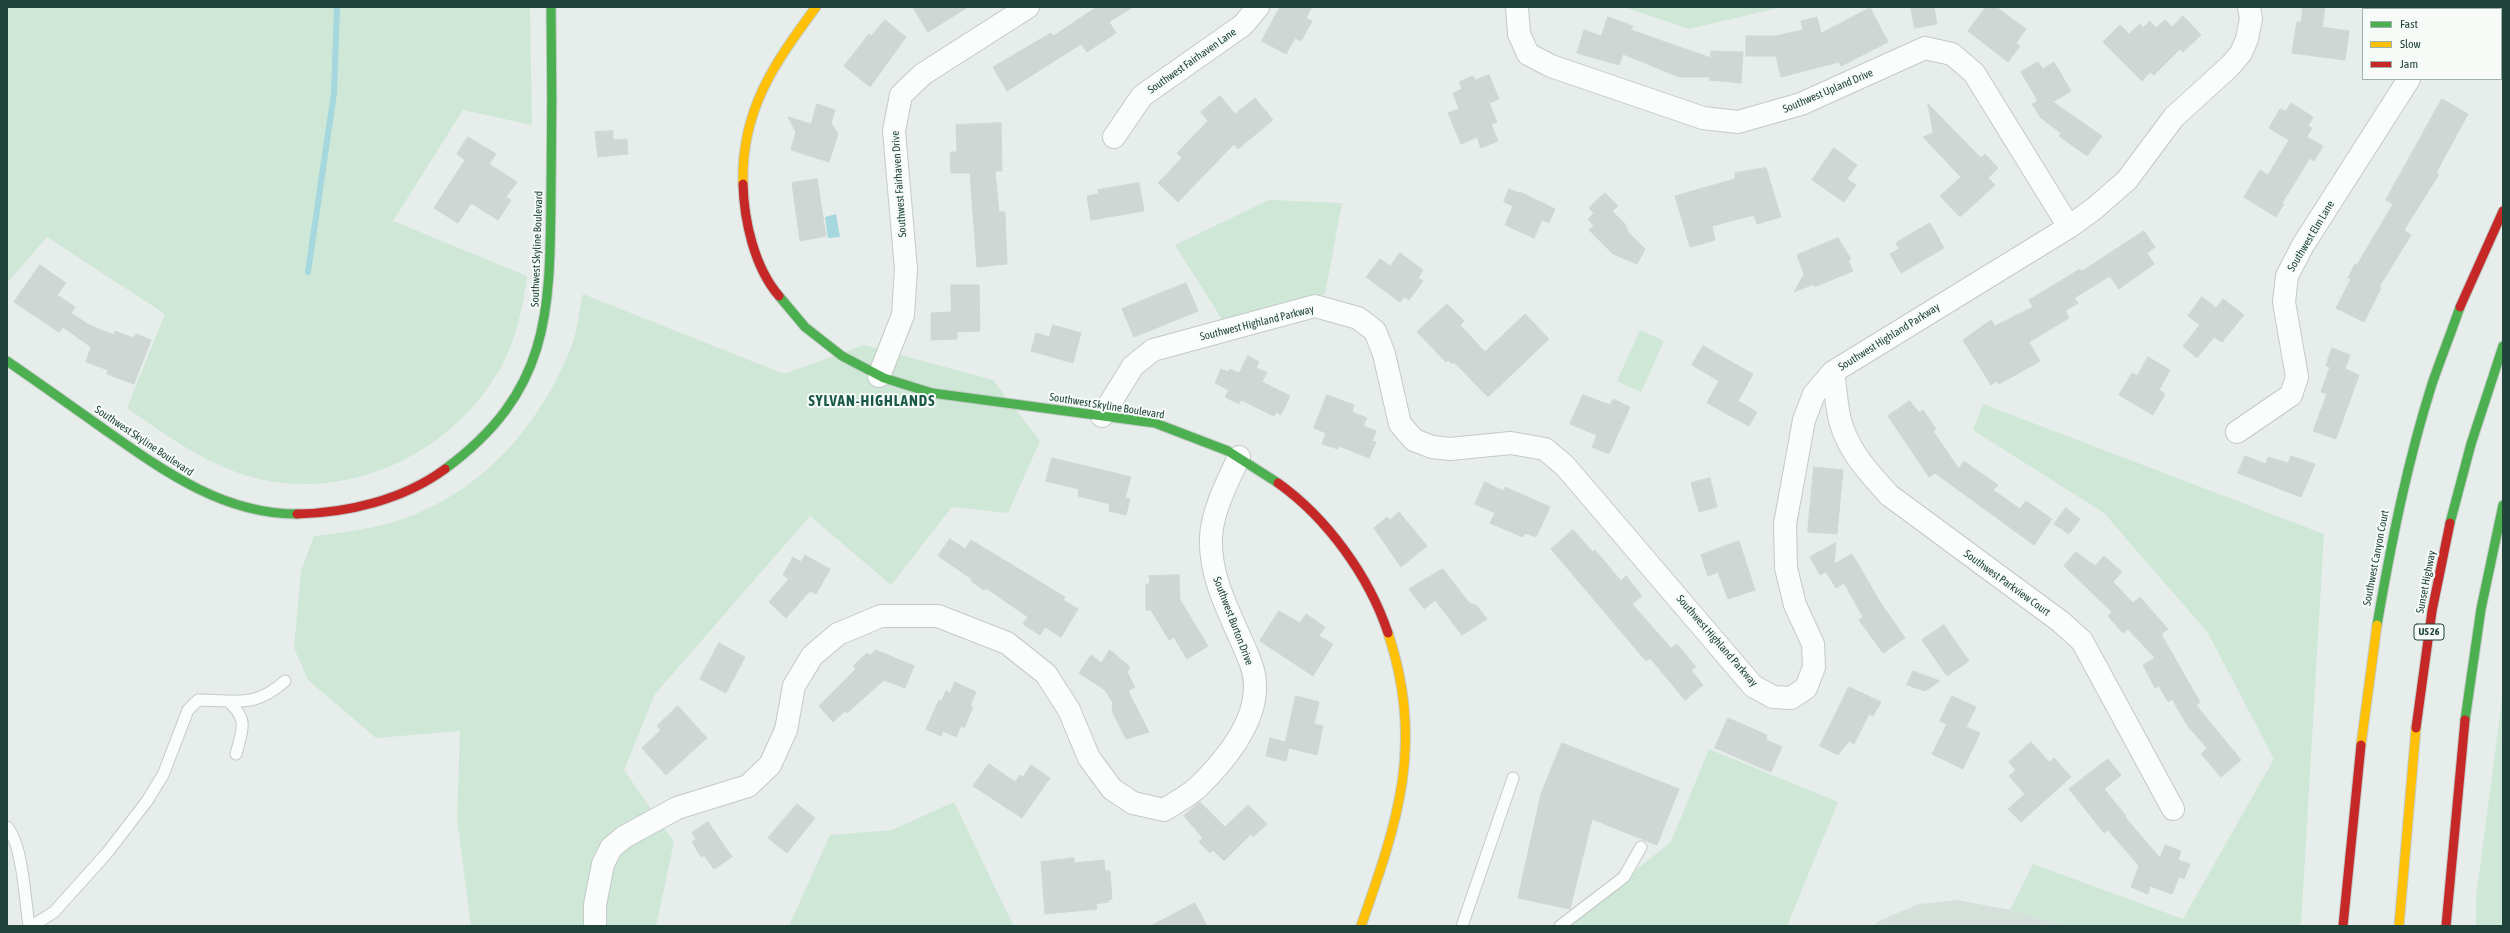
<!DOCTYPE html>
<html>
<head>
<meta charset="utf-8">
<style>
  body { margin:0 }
  #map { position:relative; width:2510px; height:933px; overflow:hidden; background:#e7edea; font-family:"Asap Condensed",sans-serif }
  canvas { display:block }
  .frame { position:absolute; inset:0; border:8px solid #21443a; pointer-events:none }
  .legend { position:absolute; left:2362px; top:8px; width:140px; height:72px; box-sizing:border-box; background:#f6fbf8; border:1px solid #a1b2ac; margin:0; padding:5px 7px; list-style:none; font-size:12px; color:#21443a }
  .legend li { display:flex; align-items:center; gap:8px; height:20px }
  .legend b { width:20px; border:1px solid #a1b2ac }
</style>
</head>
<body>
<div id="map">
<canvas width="2510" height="933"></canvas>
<div class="frame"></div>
<ul class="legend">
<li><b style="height:5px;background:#4caf50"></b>Fast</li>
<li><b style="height:5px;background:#ffc107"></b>Slow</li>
<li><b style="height:5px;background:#c62828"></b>Jam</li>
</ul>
</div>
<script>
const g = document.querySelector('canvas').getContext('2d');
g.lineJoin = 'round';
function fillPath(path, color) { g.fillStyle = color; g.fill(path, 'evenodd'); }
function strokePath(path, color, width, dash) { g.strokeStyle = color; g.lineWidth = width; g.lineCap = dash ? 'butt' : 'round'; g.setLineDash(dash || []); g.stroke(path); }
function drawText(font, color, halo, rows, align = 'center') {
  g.font = font + ' "Asap Condensed",sans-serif'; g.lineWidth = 4; g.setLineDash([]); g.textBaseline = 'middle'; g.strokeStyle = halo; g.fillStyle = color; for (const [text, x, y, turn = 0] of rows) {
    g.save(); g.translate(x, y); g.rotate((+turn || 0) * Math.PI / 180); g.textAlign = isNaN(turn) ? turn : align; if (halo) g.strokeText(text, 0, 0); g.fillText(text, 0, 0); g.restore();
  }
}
fillPath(new Path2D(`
  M1958 900 2010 910 2067 926H1873L1881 920 1919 904Z`), '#d5e0da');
fillPath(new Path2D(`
  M7 7H530L532 125 463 110 393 221 527 276C523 306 517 336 503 363 458 449 356 501 259 479 209 467 169 437 127 408L165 314 47 237 7 283Z
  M1624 7H1782L1689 29Z
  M1269 200 1342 203 1325 294 1295 299 1223 321 1175 245Z
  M583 294 784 374 864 345 993 380 1040 441 1008 513 952 507 891 585 810 516 655 694 624 770 674 842 656 926H471L457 819 460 731 376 738 308 680 294 648 301 571 314 536C352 532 391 526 425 510 496 477 546 414 573 342 578 327 579 310 583 294Z
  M1640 330 1664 341 1641 392 1617 381Z
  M1983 404 2324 534 2301 926H2067L2010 910 2033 864 2183 919 2274 759 2208 633 2104 513 1973 430Z
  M2503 692V926H2476V897Z
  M1709 749 1838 802 1787 926H1566L1671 842Z
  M954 802 1013 925 1016 926H789L830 835 892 830Z`), '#cfe7d6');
fillPath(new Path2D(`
  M836 214 840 237 828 238 825 217Z`), '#a4d7de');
strokePath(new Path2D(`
  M308 272 334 93 337 7`), '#a4d7de', 6);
const building = new Path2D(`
  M913 7H968L928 32Z
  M1097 7H1133L1109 22 1116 33 1087 52 1081 44 1007 91 993 67 1051 33 1053 36Z
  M1280 7H1312L1306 18 1312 21 1301 41 1295 38 1286 54 1262 41Z
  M1911 7H1934L1937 24 1915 28Z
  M1986 7H1996L2026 29 2016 43 2020 46 2008 62 1968 31Z
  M2303 7H2325L2322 27 2349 31 2345 60 2292 53 2297 22H2301Z
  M1870 8 1888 42 1841 66 1839 62 1781 77 1776 56H1746V36H1776L1803 30 1801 21 1817 17 1821 33Z
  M2183 16 2201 35 2183 52 2180 49 2154 75 2150 72 2142 81 2103 42 2120 25 2129 34 2140 24 2143 28 2150 21 2156 28 2165 20 2172 27Z
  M1608 17 1633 26 1631 30 1711 58V51L1743 52 1741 83 1709 80 1710 77H1679L1623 54 1619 65 1577 53 1584 30 1601 36Z
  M885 20 906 37 870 87 844 66 869 34 871 36Z
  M2038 62 2043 69 2054 62 2071 91 2053 102 2102 136 2087 156 2059 136 2061 133 2041 118 2032 104 2038 101 2021 72Z
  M1489 75 1499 99 1489 103 1497 122 1491 124 1498 141 1481 148 1477 137 1461 144 1448 113 1459 109 1453 93 1462 89 1459 82 1473 76 1475 80Z
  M1220 96 1235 114 1255 98 1273 120 1238 149 1234 144 1178 202 1158 183 1182 158 1177 153 1208 121 1201 112Z
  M2442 99 2468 114 2436 173 2439 174 2404 230 2411 235 2379 287 2381 288 2364 322 2336 308 2351 279 2348 278 2355 264 2357 265 2393 204 2386 200Z
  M2291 103 2313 117 2308 126 2312 128 2307 137 2323 146 2314 161 2310 158 2282 203 2284 204 2276 217 2244 197 2260 170 2268 175 2289 140 2269 128 2280 109 2286 111Z
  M817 104 835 110 831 123 838 134 829 162 791 150 796 132 788 117 811 124Z
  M1928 104 1981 158 1985 154 1998 168 1988 178 1995 185 1960 217 1940 196 1961 177 1923 137 1933 133Z
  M1001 123 1002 171H995L999 212H1005L1007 264 977 267 970 173H951L950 152H957L956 125Z
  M613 131V140L627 139 628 154 598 157 595 132Z
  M468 137 496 154 489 164 517 182 506 197 511 200 498 220 471 203 458 223 434 208 465 160 457 154Z
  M1834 148 1857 165 1847 179 1856 185 1844 202 1812 180Z
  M1766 168 1781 217 1757 224 1754 215 1712 226 1715 240 1690 247 1675 196 1735 179V173Z
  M817 179 826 236 800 241 792 183Z
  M1139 183 1144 211 1091 220 1087 196 1099 194 1098 190Z
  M1509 189 1519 193 1520 192 1555 209 1549 223 1542 220 1534 238 1505 225 1513 206 1504 202Z
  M1605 193 1618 206 1612 211 1625 224 1628 232 1645 249 1637 264 1613 254 1589 230 1594 226 1588 219 1594 213 1589 208Z
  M1930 223 1944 248 1901 273 1890 254 1899 249 1896 243Z
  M2144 231 2155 247 2147 253 2154 264 2119 289 2110 276 2074 298 2078 303 2065 311 2069 318 2029 342 2040 361 1999 384 1997 381 1991 385 1963 340 1991 320 1995 326 2033 307 2029 300 2080 269 2082 271Z
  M1838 238 1851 259 1848 261 1853 271 1814 287V284L1794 292 1804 274 1797 255Z
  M1400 253 1423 270 1418 278 1423 281 1409 300 1404 297 1400 302 1366 277 1380 259 1390 266Z
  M40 265 66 283 57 295 75 307 71 313 89 325 114 335 115 331 134 338 136 334 151 340 134 384 107 374 108 370 86 362 91 347 63 327 59 332 14 302Z
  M1186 283 1198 311 1134 337 1122 309Z
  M951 285H979L980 331 957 332V339L931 340V313L951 312Z
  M2202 297 2216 308 2223 299 2244 315 2222 342 2214 337 2197 358 2183 346 2200 325 2188 316Z
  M1447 304 1464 321 1460 325 1485 352 1525 314 1549 339 1488 397 1454 362 1452 364 1448 360 1446 362 1417 332Z
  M1053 325 1081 333 1073 363 1031 351 1036 333 1049 337Z
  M1703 346 1753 374 1738 401 1757 412 1749 426 1707 403 1719 381 1692 365Z
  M2332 348 2350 355 2345 369 2359 375 2336 439 2313 431 2327 394 2321 392 2330 367 2326 366Z
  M1248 356 1259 362 1256 368 1267 372 1262 382 1290 396 1281 415 1276 412 1274 416 1241 400 1239 404 1225 397 1229 390 1215 383 1221 369 1228 372 1230 369 1239 373Z
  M2148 357 2170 370 2159 390 2165 394 2153 415 2119 395 2132 373 2137 376Z
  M1327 395 1354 405 1352 412 1367 418 1363 426 1376 431 1372 441 1376 442 1369 458 1339 446 1338 449 1322 444 1326 433 1314 428Z
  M1583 395 1610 405 1613 399 1630 407 1609 454 1592 447 1597 435 1570 424Z
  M1910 401 1919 413 1923 410 1936 429 1933 431 1959 469 1964 461 1998 485 1993 490 2020 509 2026 501 2052 519 2034 545 1935 473 1929 477 1888 416Z
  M2245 456 2266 464 2268 457 2288 463 2291 456 2315 464 2301 497 2238 473Z
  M1052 458 1131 477 1125 498 1130 499 1126 515 1109 511 1110 504 1078 496 1079 489 1046 481Z
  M1814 467 1843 470 1837 534 1808 532Z
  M1710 478 1717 507 1699 512 1691 483Z
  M1485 482 1503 491 1505 487 1550 507 1536 537 1525 533 1523 537 1490 523 1495 513 1475 504Z
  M2066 508 2080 519 2069 534 2054 524Z
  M1399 512 1427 546 1401 567 1374 528 1387 517 1390 520Z
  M1573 530 1593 552 1595 550 1621 581 1626 576 1642 596 1632 604 1671 648 1677 644 1696 667 1691 670 1703 685 1685 700 1650 658 1646 661 1551 549Z
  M950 539 965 549 971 540 1065 597 1063 600 1078 609 1061 637 1045 627 1040 635 1023 624 1028 617 986 588 984 590 971 581 972 579 938 556Z
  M1739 541 1755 590 1728 599 1718 572 1708 576 1701 555Z
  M1836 543 1834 564 1852 554 1880 602 1905 638 1883 653 1859 620 1863 617 1844 583 1836 588 1826 572 1820 575 1810 557Z
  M2076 552 2095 566 2104 556 2122 572 2113 582 2133 603 2140 597 2168 629 2161 634 2200 702 2196 705 2241 760 2221 777 2201 754 2207 748 2187 725 2172 699 2168 702 2159 686 2155 688 2143 665 2155 658 2128 629 2123 633 2108 616 2112 612 2064 566Z
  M805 555 830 569 816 594 810 591 786 618 769 602 789 579 783 575 793 557 801 562Z
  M1443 569 1470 604 1476 605 1487 619 1462 635 1435 600 1424 609 1409 589Z
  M1179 575 1180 600 1208 646 1187 659 1174 637 1169 640 1151 610H1146V584H1150L1149 576Z
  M1279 611 1300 623 1306 614 1325 627 1319 636 1333 644 1313 676 1260 641Z
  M1944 625 1969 661 1947 676 1922 640Z
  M719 643 745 657 726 693 700 679Z
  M876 650 914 666 905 688 884 680 847 713 845 711 833 722 819 706 856 669 853 666 867 653 870 655Z
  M1110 650 1130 667 1127 672 1135 687 1128 691 1149 732 1126 739 1112 711 1113 703 1105 690 1079 673 1091 655 1101 663Z
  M1913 671 1940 681 1925 691 1907 685Z
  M955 682 976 692 970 706 973 707 964 728 961 726 956 737 943 731 941 736 926 729 939 700 941 702 946 691 950 693Z
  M1849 687 1881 702 1873 716 1869 714 1854 744 1849 741 1838 755 1820 746Z
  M1296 696 1319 702 1314 724 1323 726 1317 755 1289 748 1286 761 1266 756 1270 738 1285 742Z
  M1952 696 1976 707 1966 727 1980 733 1963 769 1932 754 1947 724 1940 721Z
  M678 706 707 738 666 775 642 748 661 730 657 726Z
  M1728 718 1767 735 1766 740 1782 747 1771 772 1715 748Z
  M2031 742 2049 762 2054 758 2071 777 2021 822 2008 809 2025 794 2009 776 2016 770 2009 762Z
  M1562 743 1679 789 1657 845 1592 819 1570 909 1518 898 1541 794Z
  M2108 759 2121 775 2104 789 2126 816 2125 817 2160 858 2165 845 2181 851 2178 860 2190 864 2184 879 2179 877 2172 894 2150 886 2148 894 2131 887 2139 866 2108 830 2104 833 2069 789Z
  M989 764 1015 782 1020 775 1023 777 1031 765 1050 778 1022 818 973 786Z
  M1200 802 1225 827 1248 805 1267 824 1253 837 1251 834 1224 861 1213 850 1210 853 1199 842 1203 838 1184 816Z
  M797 804 815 818 787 853 768 838Z
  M708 822 732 857 714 869 704 855 701 857 692 842 696 839 692 833Z
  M1074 858V863L1104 860 1105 871H1110L1112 899 1108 900V902L1096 904 1097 909 1045 914 1041 862Z
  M1195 903 1207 926H1151Z`);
fillPath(building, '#cfd6d3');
strokePath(building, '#cfd6d3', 1);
const lane = new Path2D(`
  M229 702C249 720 242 730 236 754
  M7 827C23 845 25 901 29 926
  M32 926 54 912 107 853 147 801 163 775 188 710 198 700C236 700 254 709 285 681
  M1462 926 1513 778
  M1560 926 1624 877 1641 847`);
const street = new Path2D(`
  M1517 7 1519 34 1528 54 1551 66 1703 118 1738 122 1801 104 1925 48 1952 54 1974 73 2069 227
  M2376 7 2379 9
  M1114 137 1142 96 1243 25 1258 7
  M1833 372C1836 389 1836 410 1842 427 1851 454 1870 474 1889 495L2061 622 2082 641 2173 809
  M879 376 903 315 906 269 894 131 901 95 923 74 1028 7
  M1102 416 1133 366 1153 350 1315 306 1358 318 1375 331 1384 354 1400 424 1414 440 1432 447 1450 449 1511 443 1545 449 1565 466 1753 686 1773 697 1791 698 1806 688 1814 667 1813 644 1795 605 1786 568 1785 524 1804 420 1814 394 1833 372 2069 227 2095 208 2127 180 2174 117 2230 66 2241 53 2247 39 2251 19 2249 7
  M2237 432 2291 395 2297 377 2284 302 2287 276 2303 245 2409 79
  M595 926V905L603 864 611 848 624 837 677 808 748 786 770 765 786 730 794 686 812 656 838 634 881 616H938L1007 643 1046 674 1069 710 1089 758 1112 789 1133 803 1164 810C1175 803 1188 796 1197 788 1229 757 1268 710 1251 664 1236 623 1209 583 1211 537 1212 512 1228 480 1239 457`);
const fast = new Path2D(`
  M779 296 805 327 842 356 884 378 932 393 1155 423 1228 451 1278 483
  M7 361C39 383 70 405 101 427 161 469 221 514 297 514
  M445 469C551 391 550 312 551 191 552 130 552 68 551 7
  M2450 523 2471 444 2503 346
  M2377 625C2391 544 2407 463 2432 384 2441 358 2451 333 2460 307
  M2465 720 2481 609 2503 505`);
const slow = new Path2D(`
  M743 184C741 110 774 64 816 7
  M2361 745 2377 625
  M1361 926C1398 821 1425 743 1388 633
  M2399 926 2416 728`);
const jam = new Path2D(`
  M743 184C744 220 754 267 779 296
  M2460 307 2503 211
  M1278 483C1327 518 1369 576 1388 633
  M297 514C347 513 403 500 445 469
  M2416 728 2432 611 2450 523
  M2343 926 2361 745
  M2446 926 2465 720`);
strokePath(lane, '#c4cac7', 13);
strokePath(street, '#c4cac7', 24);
strokePath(fast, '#c2cbc7', 11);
strokePath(slow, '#c2cbc7', 11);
strokePath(jam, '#c2cbc7', 11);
strokePath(lane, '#fbfcfc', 11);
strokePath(street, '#fbfcfc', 22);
strokePath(fast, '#4caf50', 9);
strokePath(slow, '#ffc107', 9);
strokePath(jam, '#c62828', 9);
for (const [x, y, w] of [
  [2429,632,30]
]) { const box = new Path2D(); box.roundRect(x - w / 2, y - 8, w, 16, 3); g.fillStyle = '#f6fbf8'; g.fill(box); strokePath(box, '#21443a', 1); }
drawText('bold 10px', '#21443a', null, [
  ["US 26",2429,632]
]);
drawText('11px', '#21443a', '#f6fbf8', [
  ["Southwest Fairhaven Lane",1192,61,-35],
  ["Southwest Upland Drive",1828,91,-23],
  ["Southwest Fairhaven Drive",899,184,-94],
  ["Southwest Elm Lane",2311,236,-59],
  ["Southwest Skyline Boulevard",537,249,-88],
  ["Southwest Highland Parkway",1257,323,-14],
  ["Southwest Highland Parkway",1889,337,-32],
  ["Southwest Skyline Boulevard",1107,406,9],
  ["Southwest Skyline Boulevard",144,441,34],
  ["Southwest Canyon Court",2376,558,-79],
  ["Sunset Highway",2426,582,-79],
  ["Southwest Parkview Court",2007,583,36],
  ["Southwest Burton Drive",1233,621,69],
  ["Southwest Highland Parkway",1717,641,49]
]);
g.letterSpacing = '1px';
drawText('bold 15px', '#1a5949', '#f6fbf8', [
  ["SYLVAN-HIGHLANDS",872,401]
]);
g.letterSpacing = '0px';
</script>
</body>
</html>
